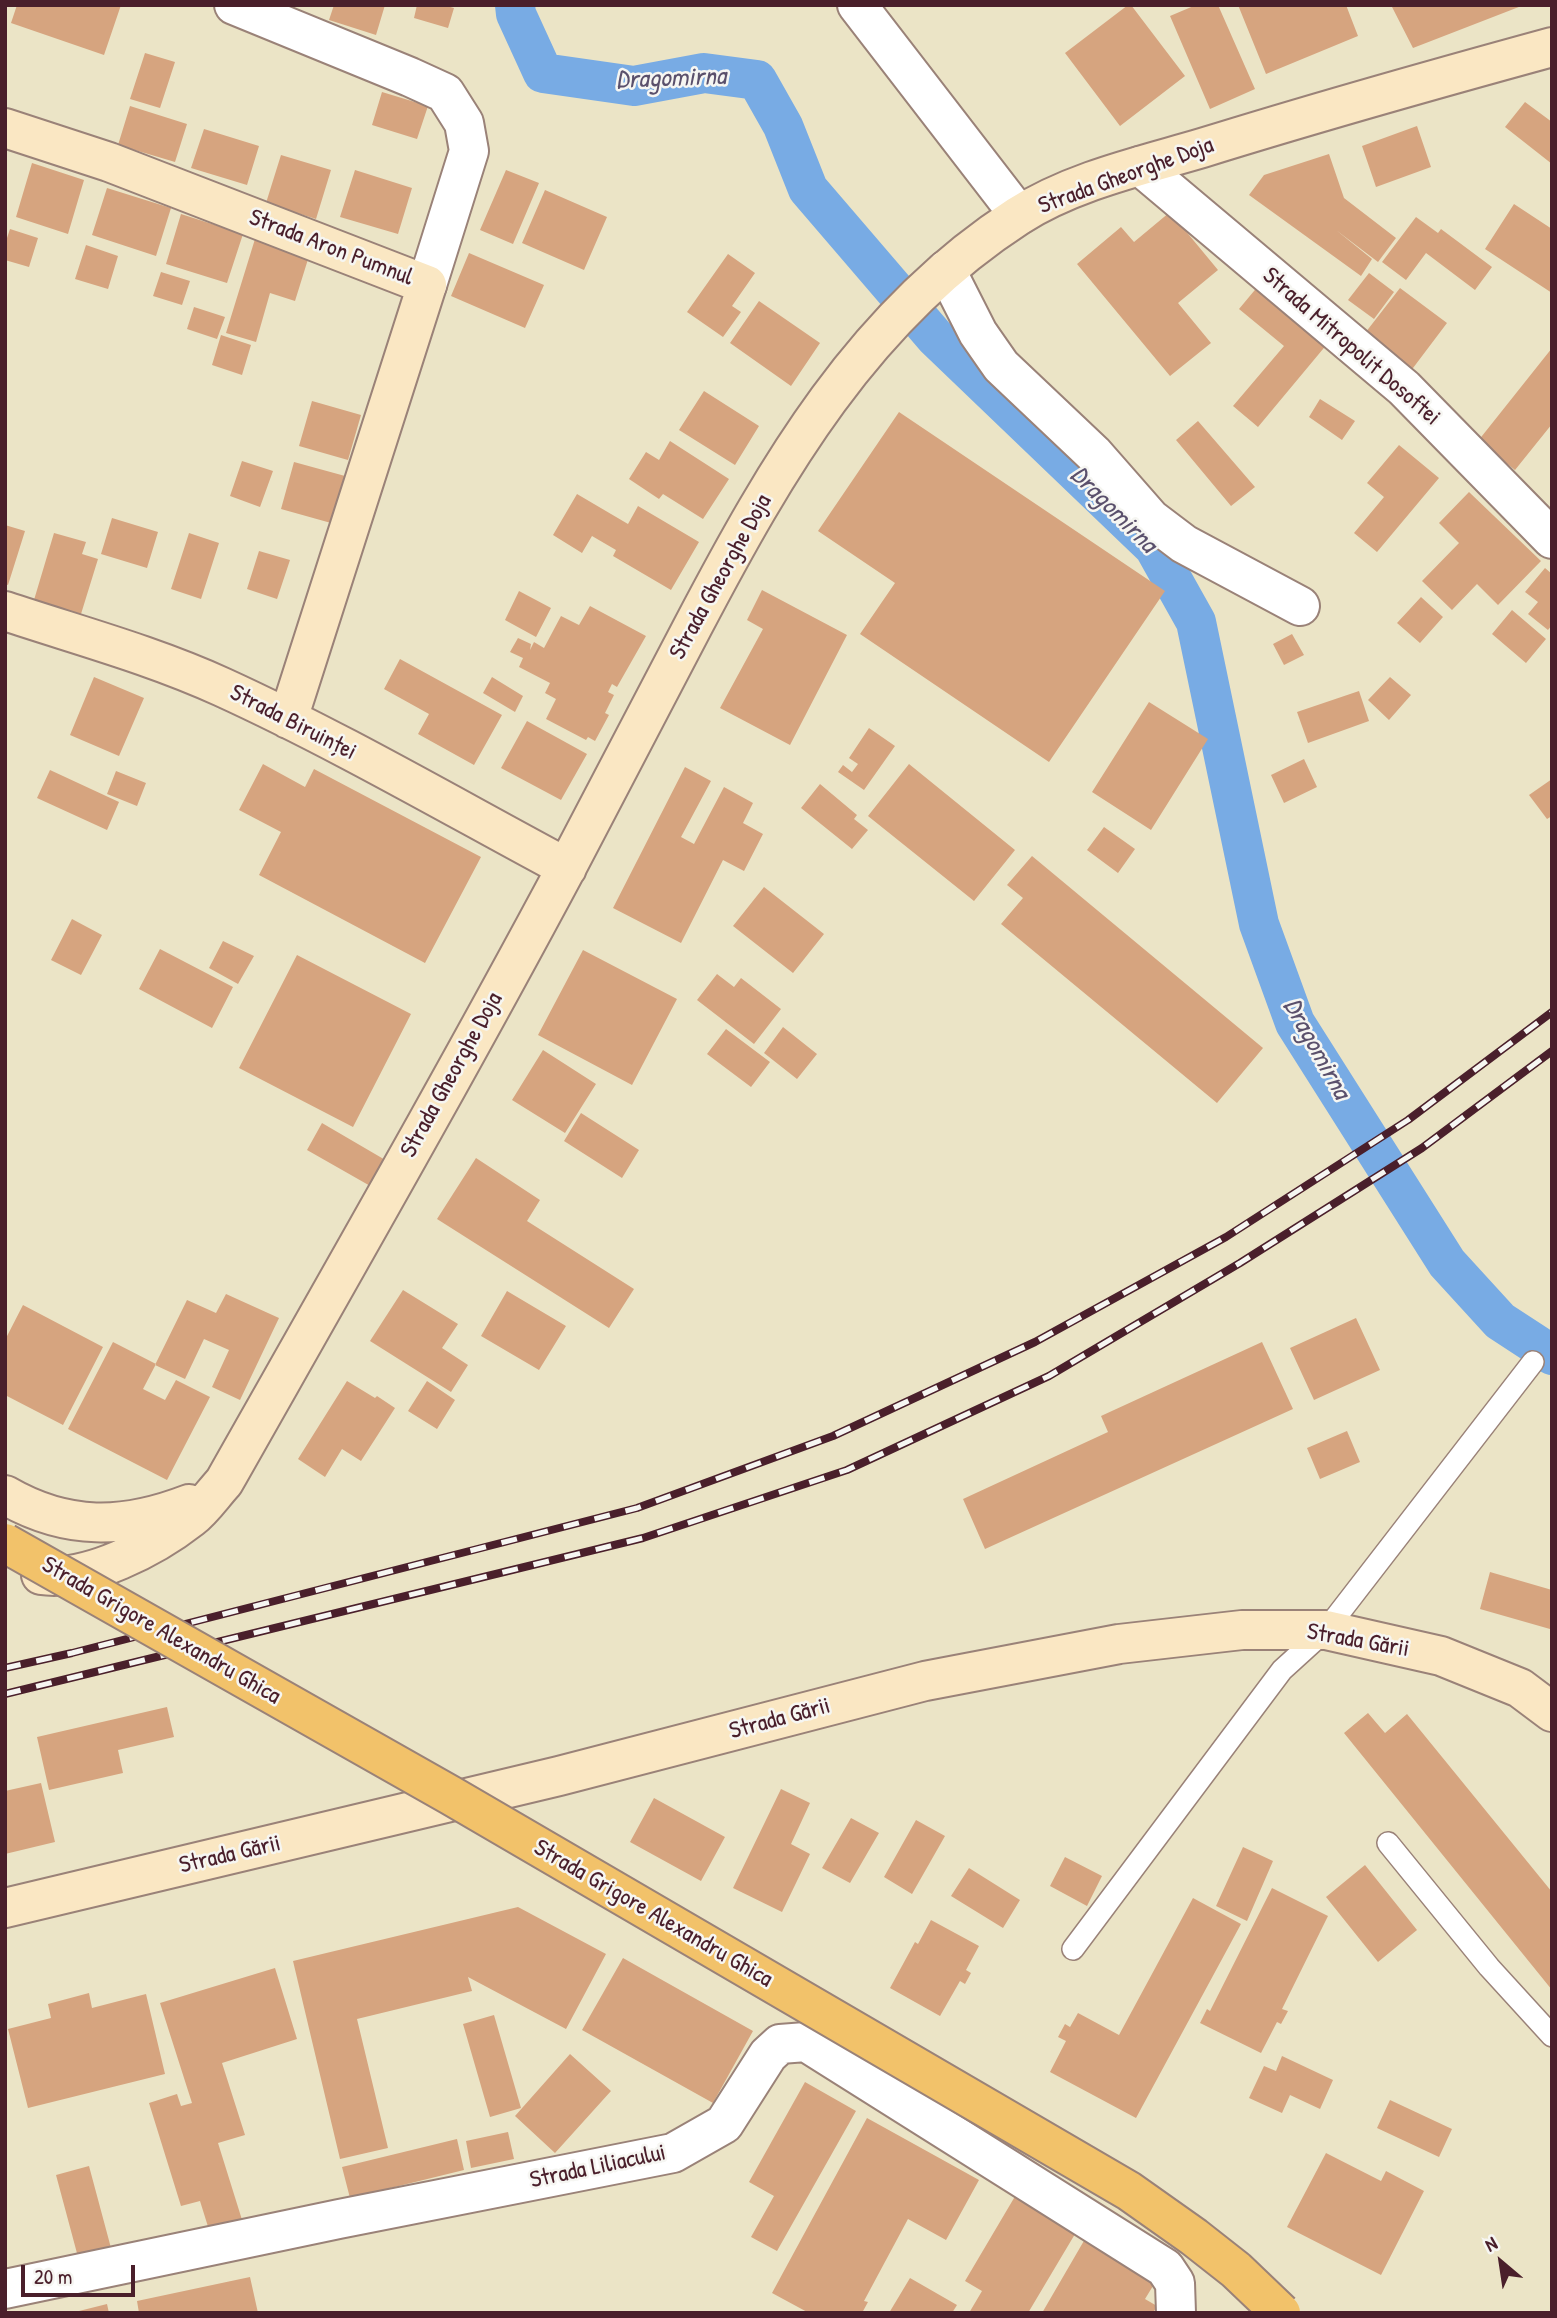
<!DOCTYPE html>
<html>
<head>
<meta charset="utf-8">
<style>
  body { margin:0 }
  #map { position:relative; width:1557px; height:2318px; overflow:hidden; background:#ebe4c6; font-family:"Patrick Hand",sans-serif }
  canvas { display:block }
  .frame { position:absolute; inset:0; border:7px solid #4a1f2b; pointer-events:none }
  .north { position:absolute; left:1466px; top:2227px; width:70px; height:70px; -webkit-text-stroke:5px #f6f6f2; paint-order:stroke; rotate:331deg; font-size:19px; font-weight:700; line-height:28px; text-align:center; color:#4a1f2b }
  .north::after { content:''; display:block; margin:auto; width:24px; height:32px; background:#4a1f2b; clip-path:polygon(50% 0,100% 100%,50% 72%,0 100%) }
  .scale { position:absolute; left:21px; top:2265px; width:114px; height:32px; box-sizing:border-box; border:4px solid #4a1f2b; border-top:0; padding-left:9px; font-size:21px; line-height:24px; white-space:nowrap; color:#4a1f2b; -webkit-text-stroke:5px #f6f6f2; paint-order:stroke }
</style>
</head>
<body>
<div id="map">
<canvas width="1557" height="2318"></canvas>
<div class="frame"></div>
<div class="north">N</div>
<div class="scale">20 m</div>
</div>
<script>
const g = document.querySelector('canvas').getContext('2d');
g.lineJoin = 'round';
function strokePath(path, color, width, dash) { g.strokeStyle = color; g.lineWidth = width; g.lineCap = dash ? 'butt' : 'round'; g.setLineDash(dash || []); g.stroke(path); }
function fillPath(path, color) { g.fillStyle = color; g.fill(path, 'evenodd'); }
function drawText(font, color, halo, rows, align = 'center') {
  g.font = font + ' "Patrick Hand",sans-serif'; g.lineWidth = 5; g.setLineDash([]); g.textBaseline = 'middle'; g.strokeStyle = halo; g.fillStyle = color; for (const [text, x, y, turn = 0] of rows) {
    g.save(); g.translate(x, y); g.rotate((+turn || 0) * Math.PI / 180); g.textAlign = isNaN(turn) ? turn : align; if (halo) g.strokeText(text, 0, 0); g.fillText(text, 0, 0); g.restore();
  }
}
strokePath(new Path2D(`
  M515 5 516 14 543 73 634 86 704 73 757 80 783 126 808 189 935 337 1154 547 1196 622 1259 924 1295 1023 1447 1263 1500 1321 1552 1355`), '#78abe4', 40);
fillPath(new Path2D(`
  M17 5H121L104 55 11 23Z
  M334 5H385L376 35 329 20Z
  M417 5H443L454 8 448 28 414 18Z
  M1128 5H1131L1185 76 1120 126 1065 53Z
  M1196 5H1218L1255 89 1210 109 1170 16Z
  M1238 5H1346L1358 36 1266 74Z
  M1391 5H1524L1413 48Z
  M145 53 175 62 160 108 130 99Z
  M382 92 428 106 417 139 372 125Z
  M1525 102 1552 122V164L1505 127Z
  M130 106 187 124 175 162 118 145Z
  M1417 126 1431 167 1376 187 1362 146Z
  M204 129 259 146 247 185 191 168Z
  M1329 154 1344 198 1396 238 1378 262 1336 230 1372 259 1361 276 1249 195 1264 175Z
  M281 155 331 170 316 219 266 203Z
  M32 163 84 180 68 234 16 217Z
  M355 170 412 188 398 234 340 217Z
  M506 170 539 183 513 244 480 230Z
  M107 188 171 208 156 256 92 235Z
  M545 190 607 217 584 270 522 243Z
  M1514 204 1552 229V293L1485 249Z
  M1170 212 1218 270 1178 303 1211 343 1170 376 1077 264 1121 227 1134 242Z
  M181 214 243 234 227 283 166 264Z
  M1416 217 1438 233 1441 229 1492 267 1475 290 1426 253 1406 280 1382 262Z
  M10 229 38 238 29 267 5 260V244Z
  M255 239 309 256 295 301 270 293 256 342 226 333Z
  M86 245 118 256 108 289 75 279Z
  M469 253 544 285 525 328 451 296Z
  M728 254 755 273 732 306 741 312 723 337 687 312Z
  M161 272 190 281 182 305 153 296Z
  M1369 273 1394 292 1374 319 1348 300Z
  M1259 285 1328 343 1258 427 1233 406 1284 346 1239 309Z
  M1400 288 1447 323 1410 372 1362 337Z
  M759 301 820 343 791 386 730 343Z
  M194 307 225 317 217 339 187 329Z
  M221 335 251 345 242 375 212 365Z
  M1552 348V424L1515 470 1478 441Z
  M704 391 759 426 735 465 679 430Z
  M1320 399 1355 421 1342 440 1309 417Z
  M312 401 361 415 348 460 299 446Z
  M899 412 1165 591 1049 762 860 634 895 583 818 531Z
  M1198 421 1255 487 1231 506 1176 440Z
  M670 441 729 479 703 519 663 494 659 499 629 479 646 452 659 460Z
  M1399 445 1439 478 1377 552 1354 533 1384 497 1367 483Z
  M242 461 273 471 260 507 230 496Z
  M294 462 345 476 331 523 281 509Z
  M1469 492 1541 561 1498 605 1477 584 1452 610 1422 581 1459 543 1439 523Z
  M577 494 628 524 638 506 699 542 671 590 613 556 616 550 592 536 582 553 553 535Z
  M112 518 158 532 147 568 101 554Z
  M5 525 25 531 8 585 5 584Z
  M54 533 86 542 82 554 98 559 81 614 34 600Z
  M189 533 219 543 201 599 171 589Z
  M259 551 290 560 277 599 247 589Z
  M1545 568 1552 574V625L1548 630 1528 614 1538 602 1525 592Z
  M762 590 847 635 790 745 720 708 763 629 747 620Z
  M519 591 551 608 536 637 505 620Z
  M1421 597 1443 617 1420 643 1397 623Z
  M590 606 646 636 617 687 612 684 608 692 614 695 605 713 609 715 595 741 588 737 586 740 546 719 556 699 545 693 550 683 519 667 523 658 510 652 518 638 531 644 530 650 534 642 544 648 561 616 579 625Z
  M1512 610 1546 639 1526 663 1492 634Z
  M1292 634 1304 655 1284 665 1273 644Z
  M400 659 502 715 474 765 418 734 429 714 384 689Z
  M94 677 144 698 119 756 70 735Z
  M492 677 523 696 515 712 483 693Z
  M1390 677 1411 695 1389 720 1368 700Z
  M1359 691 1369 721 1308 743 1297 712Z
  M1149 702 1208 739 1151 830 1092 792Z
  M527 721 587 754 561 800 501 768Z
  M869 728 895 746 864 790 838 772 843 765 852 772 858 764 849 758Z
  M1304 759 1317 787 1284 803 1271 775Z
  M263 764 305 787 314 769 481 857 425 963 259 875 281 832 239 810Z
  M909 764 1015 850 974 901 868 816Z
  M685 767 711 781 681 837 694 844 724 787 753 803 743 823 763 834 744 871 723 860 681 943 613 908Z
  M50 770 119 802 107 830 37 798Z
  M116 771 146 783 137 806 107 794Z
  M1552 779V816L1547 819 1529 795Z
  M820 784 857 815 854 819 868 830 852 849 801 808Z
  M1104 827 1135 849 1118 873 1087 850Z
  M1032 856 1263 1048 1217 1103 1001 924 1023 898 1007 885Z
  M764 887 824 934 793 973 733 926Z
  M72 919 102 935 81 975 51 960Z
  M223 941 254 956 238 984 209 968Z
  M160 949 233 987 212 1028 139 989Z
  M583 950 677 999 632 1085 538 1035Z
  M297 955 411 1014 353 1127 239 1068Z
  M717 974 734 987 741 978 781 1009 754 1044 697 1000Z
  M783 1027 817 1054 797 1079 764 1053Z
  M726 1029 770 1062 751 1087 707 1054Z
  M543 1050 596 1084 565 1133 512 1100Z
  M581 1113 639 1150 622 1178 564 1141Z
  M322 1123 387 1161 372 1187 307 1150Z
  M476 1158 540 1200 527 1221 634 1289 609 1328 437 1219Z
  M403 1290 458 1324 442 1348 468 1365 451 1392 370 1341Z
  M507 1291 566 1326 539 1370 481 1336Z
  M226 1294 279 1318 240 1400 212 1387 229 1350 204 1339 185 1379 155 1365 187 1300 216 1313Z
  M23 1305 103 1347 63 1425 5 1395V1340Z
  M1356 1318 1380 1370 1314 1400 1290 1348Z
  M113 1342 156 1364 143 1389 165 1400 176 1380 210 1397 167 1480 68 1429Z
  M1262 1342 1293 1409 985 1549 963 1499 1108 1432 1101 1416Z
  M347 1381 375 1398 377 1396 395 1408 361 1461 342 1449 325 1477 298 1459Z
  M427 1381 455 1400 437 1429 408 1411Z
  M1347 1431 1360 1462 1320 1479 1307 1448Z
  M1490 1572 1552 1590 1550 1629 1480 1609Z
  M167 1707 174 1737 118 1750 123 1773 49 1790 37 1737Z
  M1368 1713 1385 1733 1407 1714 1552 1892V1990L1344 1733Z
  M41 1783 55 1842 5 1854V1791Z
  M781 1789 810 1803 791 1844 810 1854 782 1912 733 1888Z
  M654 1798 725 1837 701 1881 630 1842Z
  M851 1818 879 1833 850 1883 822 1868Z
  M916 1820 945 1836 912 1894 884 1877Z
  M1243 1847 1273 1861 1247 1921 1216 1906Z
  M1065 1857 1102 1876 1087 1906 1050 1886Z
  M1365 1865 1417 1930 1378 1962 1326 1897Z
  M969 1868 1020 1900 1003 1928 951 1896Z
  M1272 1888 1328 1916 1282 2009 1288 2011 1281 2024 1277 2022 1261 2053 1200 2023 1207 2009 1210 2011Z
  M1193 1898 1241 1924 1136 2118 1050 2072 1066 2041 1058 2037 1065 2024 1070 2027 1078 2013 1119 2035Z
  M518 1907 606 1954 566 2029 468 1977 472 1991 357 2019 388 2148 340 2159 293 1961Z
  M931 1920 979 1946 966 1970 971 1973 965 1984 960 1981 940 2016 890 1988 915 1942 918 1944Z
  M623 1958 753 2031 713 2103 582 2030Z
  M275 1968 297 2039 222 2063 245 2135 218 2143 243 2223 210 2233 200 2201 181 2206 149 2103 177 2094 181 2106 192 2103 160 2003Z
  M89 1993 92 2008 146 1994 165 2074 28 2108 8 2029 51 2018 48 2004Z
  M494 2015 521 2108 490 2117 463 2024Z
  M570 2054 611 2091 555 2153 515 2116Z
  M1282 2056 1333 2080 1320 2109 1290 2095 1282 2113 1249 2098 1264 2066 1276 2071Z
  M805 2082 856 2111 777 2251 751 2237 774 2196 749 2182Z
  M1390 2100 1452 2129 1439 2157 1377 2128Z
  M867 2118 979 2180 946 2240 908 2219 864 2301 868 2302 862 2313H809L772 2293Z
  M508 2132 514 2159 471 2168 466 2141Z
  M457 2139 464 2170 350 2198 342 2167Z
  M1326 2153 1381 2181 1386 2171 1424 2191 1381 2275 1287 2227Z
  M89 2166 111 2248 78 2257 56 2175Z
  M1017 2193 1078 2229 1028 2313H969L982 2291 965 2281Z
  M1085 2239 1156 2281 1145 2299 1157 2306 1153 2313H1042Z
  M250 2277 258 2313H139L137 2301Z
  M910 2278 957 2305 952 2313H889Z
  M107 2304 109 2313H75V2312Z`), '#d6a47f');
const lane = new Path2D(`
  M1388 1843 1489 1967 1552 2036
  M1073 1949 1282 1670 1326 1630 1533 1362`);
const street = new Path2D(`
  M234 5 410 77 445 93 464 123 469 151 427 285
  M857 5 1019 215
  M1140 166 1404 388 1552 539
  M946 270 978 333 1001 366 1094 454 1151 519 1184 544 1300 606
  M5 2289 339 2219 673 2153 724 2124 768 2055 780 2044 806 2042 1165 2268 1175 2283 1176 2313`);
const secondary = new Path2D(`
  M5 128 109 162 427 285 288 719
  M5 611C77 635 152 655 222 687 338 740 453 807 567 868
  M5 1495C67 1531 124 1529 189 1504
  M41 1575C88 1582 154 1547 191 1518 203 1509 213 1494 224 1482 340 1277 457 1073 568 865 610 786 651 706 693 626 776 468 863 316 1018 216 1073 181 1141 166 1202 148 1318 112 1435 79 1552 47
  M5 1908 559 1776 925 1681 1119 1644 1242 1630H1326L1441 1656 1520 1688 1552 1712`);
strokePath(lane, '#9a8278', 24);
strokePath(street, '#9a8278', 42);
strokePath(secondary, '#9a8278', 42);
strokePath(lane, '#fff', 21);
strokePath(street, '#fff', 38);
strokePath(secondary, '#fae7c3', 38);
const rail = new Path2D(`
  M5 1668 72 1653 637 1508 833 1436 1035 1342 1226 1237 1408 1120 1552 1012
  M5 1694 643 1538 847 1470 1049 1376 1240 1263 1422 1148 1552 1051`);
strokePath(rail, '#4a1f2b', 8);
strokePath(rail, '#f6f6f2', 5, [16]);
const primaryBridge = new Path2D(`
  M5 1543 450 1795 1129 2191 1194 2237 1236 2270 1281 2313`);
strokePath(primaryBridge, '#9a8278', 42, []);
strokePath(primaryBridge, '#f2c26a', 38);
drawText('24px', '#4a1f2b', '#f6f6f2', [
  ["Strada Gheorghe Doja",1126,176,-20],
  ["Strada Aron Pumnul",331,248,21],
  ["Strada Mitropolit Dosoftei",1351,347,41],
  ["Strada Gheorghe Doja",721,577,-61],
  ["Strada Biruinței",293,723,27],
  ["Strada Gheorghe Doja",452,1075,-61],
  ["Strada Grigore Alexandru Ghica",161,1631,30],
  ["Strada Gării",1358,1641,10],
  ["Strada Gării",780,1719,-15],
  ["Strada Gării",230,1855,-13],
  ["Strada Grigore Alexandru Ghica",653,1914,30],
  ["Strada Liliacului",598,2167,-12]
]);
drawText('italic 26px', '#5a506c', '#f6f6f2', [
  ["Dragomirna",671,79,-2],
  ["Dragomirna",1113,510,45],
  ["Dragomirna",1316,1049,61]
]);
</script>
</body>
</html>
